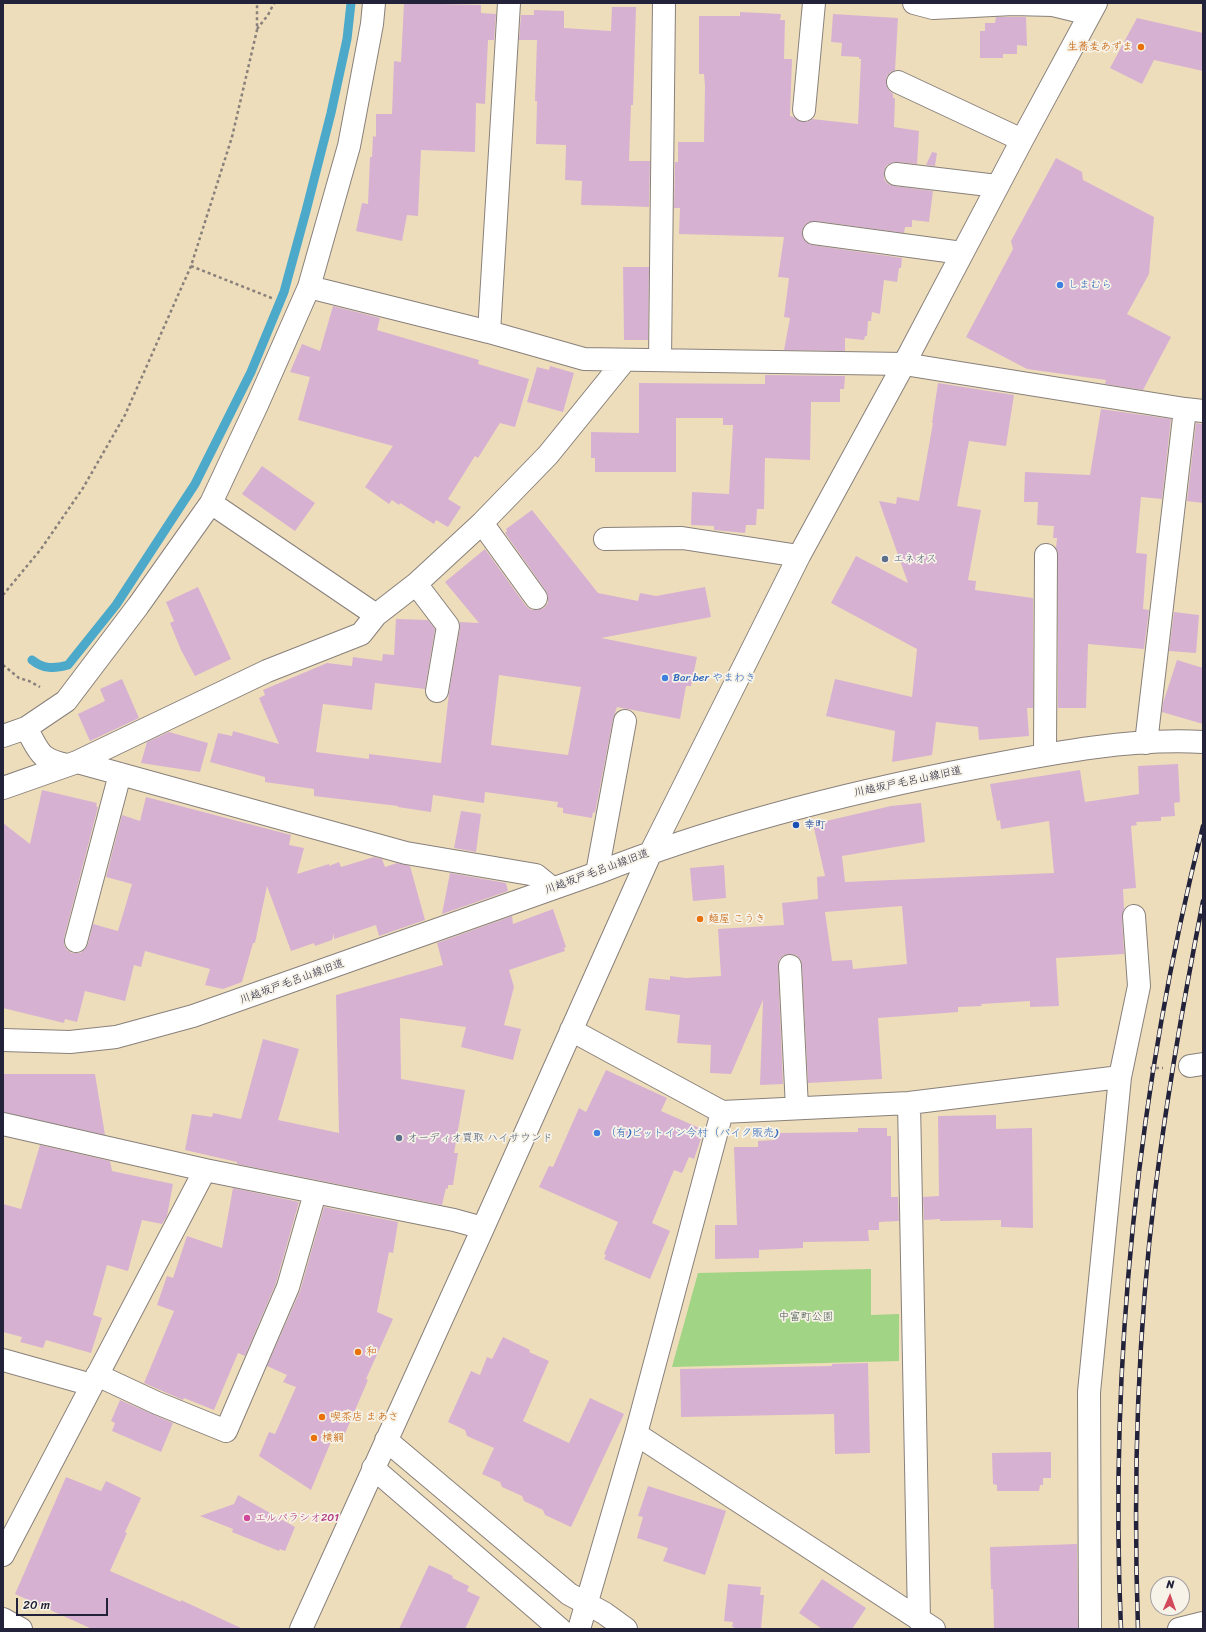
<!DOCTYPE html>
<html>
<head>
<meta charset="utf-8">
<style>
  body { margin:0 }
  #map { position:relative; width:1206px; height:1632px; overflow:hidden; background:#edb; font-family:Sriracha,sans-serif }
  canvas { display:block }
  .frame { position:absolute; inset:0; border:4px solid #22223b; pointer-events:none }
  .north { position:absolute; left:1150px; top:1576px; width:40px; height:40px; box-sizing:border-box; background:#f7f3e8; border:1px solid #a29fa3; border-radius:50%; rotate:2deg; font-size:11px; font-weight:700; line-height:16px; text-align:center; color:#22223b }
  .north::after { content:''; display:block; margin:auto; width:14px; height:18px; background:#d1495b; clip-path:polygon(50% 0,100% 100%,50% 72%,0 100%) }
  .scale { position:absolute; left:16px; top:1598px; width:92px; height:18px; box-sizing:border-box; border:2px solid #22223b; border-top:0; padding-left:5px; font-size:12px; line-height:14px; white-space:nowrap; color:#22223b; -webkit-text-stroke:3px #f7f3e8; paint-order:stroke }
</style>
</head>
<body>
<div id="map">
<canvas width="1206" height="1632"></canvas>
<div class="frame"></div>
<div class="north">N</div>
<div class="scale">20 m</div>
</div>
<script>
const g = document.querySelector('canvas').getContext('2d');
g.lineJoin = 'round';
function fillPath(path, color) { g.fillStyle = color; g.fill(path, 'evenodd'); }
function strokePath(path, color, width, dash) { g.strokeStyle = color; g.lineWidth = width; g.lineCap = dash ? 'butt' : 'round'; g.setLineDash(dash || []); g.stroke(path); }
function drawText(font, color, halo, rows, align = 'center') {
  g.font = font + ' Sriracha,"Klee One",sans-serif'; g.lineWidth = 3.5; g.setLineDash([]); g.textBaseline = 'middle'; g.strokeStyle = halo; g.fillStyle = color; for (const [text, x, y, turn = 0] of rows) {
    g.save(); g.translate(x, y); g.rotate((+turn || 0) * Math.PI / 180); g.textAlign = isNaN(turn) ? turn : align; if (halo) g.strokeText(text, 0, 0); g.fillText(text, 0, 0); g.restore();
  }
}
fillPath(new Path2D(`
  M871 1269V1315L899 1314V1361L672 1367 698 1273Z`), '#a1d484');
strokePath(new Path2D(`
  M32 660C43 669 54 669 68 665L116 605 195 484 251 372 284 292 306 211 331 113 347 39 351 3`), '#4ca9ca', 9);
fillPath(new Path2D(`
  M404 3 481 5V13L496 14 494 40H488L485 104 476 103 475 152 421 150 418 216 407 215 402 241 356 231 362 203 368 204 370 157H372L373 136 376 137V114H392L394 61 401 62Z
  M612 7H636L633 105H631L629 161H650L649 207 622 206V205V206L581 205 582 181 565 180 566 145 536 144 537 101H535L537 40H519L521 15H534V10L564 11V28L611 31Z
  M740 12 781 14 780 20H785L784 59H792L790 116 794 117 797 120 803 122 809 121 812 119 858 124 861 59H859V57L841 56 842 43 831 42 833 14 898 18 895 70 891 72 887 76 886 83 888 89 893 94V98H895L894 127 919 131 917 164 897 162 891 163 886 166 884 172V179L888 184 894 186 933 191 929 222 912 220V227H905L904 233 816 221 809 222 804 226 802 232 803 238 807 243 812 245 902 258 901 268H899L897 282 884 280 880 314 872 312 871 321H868L867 336H865L864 340 845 338V351L784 350 790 318 784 317 789 278 778 277 784 237 679 234 680 208H674L675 162H678V142H704L705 86 704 74H699V16H740Z
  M996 17H1026L1027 46 1017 45V54H1003V58H980V31H985V23H995Z
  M1137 18 1203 33V71L1154 60 1142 84 1110 68Z
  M932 152 937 153 935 166 926 165Z
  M1056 158 1082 172 1083 180 1154 217 1149 274 1127 314 1171 337 1143 390 1105 384 1106 380 1027 369 966 337 1013 249 1011 241Z
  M623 267H649L648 340H624Z
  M333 306 380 318 377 330 479 360 478 364 529 379 515 427 500 423 478 458 475 456 448 499 461 507 448 527 436 520 434 524 400 503 399 505 392 500 389 504 365 487 393 446 298 420 310 377 290 372 302 344 320 351Z
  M550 366 574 373 563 412 527 402 537 367 549 370Z
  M765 375 845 376 844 389H840V402H811L810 460 765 458 764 509H757L756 525H746L745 533 714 530V526L691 525 692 492 729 494 733 425H723V418H676V472H595V458H591V432L639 433V383L765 384Z
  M938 383 1014 395 1006 446 969 441 957 506 981 510 968 580 976 581 975 590 1033 598V708H1027L1029 736 979 740 978 727 936 722 932 755 892 762 895 731 826 716 835 679 912 697 917 649 831 603 856 556 908 583 879 501 896 504 897 497 919 501 933 423H932Z
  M1101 409 1171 419 1162 499 1141 497 1136 553 1147 554 1143 609 1149 610 1144 649 1088 644 1086 708H1058V555L1056 548 1057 538H1053L1054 526 1037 525 1038 502H1024L1025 472 1090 475Z
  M1196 423 1203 424V503L1187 501Z
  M262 466 315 503 295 531 242 494Z
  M532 510 598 593 638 601 640 593 656 596 705 587 711 617 601 638 697 657 691 686H686L680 719 617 707 613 719 595 813 593 812 592 818 563 813V808L557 807 558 802 485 792 484 803 433 795 431 812 398 807V806L314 796V789L265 782V777L210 762 218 733 232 736 233 731 279 744 259 698 265 695 263 690 327 663 352 666 353 657 382 661 383 654 394 655 396 619 428 620 435 629 425 689 375 683 372 710 323 704 316 752 369 759V754L441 763 449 693 460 628V622L479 623 445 582 485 549 526 606 531 610H537L544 608 548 603V597L546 591 505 533 507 531 506 529ZM499 675 581 687 568 755 491 745Z
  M198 587 231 659 195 676 181 650 170 623 174 621 166 602Z
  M1174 612 1199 615 1196 653 1169 651Z
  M1177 660 1203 668V724L1162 712 1163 703Z
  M122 679 139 718 90 741 78 714 105 701 100 689Z
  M169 732 208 743 200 772 141 763 147 742Z
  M1178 764 1180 802 1174 803 1175 816 1161 817V821L1136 822 1137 825 1131 826 1136 888 1123 889 1124 909 1122 917 1124 954 1056 958 1059 1006 1030 1007V1001L981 1004 982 1006 958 1007V1012L878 1018 882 1079 808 1083 802 965 801 960 796 955 789 954 784 955 779 960 778 967 783 1084 760 1085 763 1000 731 1074 710 1073 711 1045 677 1043 680 1015 645 1010 649 978 670 980V976L686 978 721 976 718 929 784 925 782 903 818 899 817 877 825 876 813 824 891 806 921 803 925 842 842 856 845 882 1054 873 1049 821 1001 829 1000 820 997 821 990 784 1080 770 1085 802 1139 794 1138 766ZM902 906 907 964 853 969 852 960 832 961 825 912Z
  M42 790 97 803 96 806 98 807 64 938V945L67 950 72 953H80L85 949 88 944 93 924 118 931 132 884 106 877 122 815 140 821 146 797 291 835 289 845 304 848 297 874 329 864V866L339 862 341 867 374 857 382 859 385 867 397 863 410 866 425 920 379 936 376 925 334 939V933L332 940 315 946 314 943 291 951 267 886 255 943H253L242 982 223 989 205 985 210 969 145 951 141 967 134 965 125 1001 85 991 77 1022 65 1019 64 1023 3 1008V823L30 844Z
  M461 811 481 814 476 852 454 848Z
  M724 865 726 898 693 901 690 868Z
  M450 873 506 883 508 891 442 914Z
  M553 909 566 947 564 948 565 951 509 970 514 987 504 1025 521 1029 513 1060 461 1047 466 1027 400 1018 401 1079 465 1090 454 1153H458L453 1185H448V1189L446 1188 442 1205 237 1164V1162L185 1150 192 1114 212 1117 213 1113 241 1119 263 1039 299 1049 278 1120 339 1133 336 995 443 965 437 943 512 916 513 924Z
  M606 1070 667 1098 661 1111 704 1130 694 1159 689 1157 682 1173 674 1170 652 1223 670 1231 650 1279 604 1259 606 1255 604 1254 618 1222 539 1187 549 1166 553 1167 579 1108 586 1112Z
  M3 1074H95L105 1135 3 1112Z
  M996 1115V1129L1032 1128 1033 1228 1001 1227V1220L940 1221V1219L924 1220 923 1197 939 1196 938 1116Z
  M858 1128H887V1136H891V1197H898L899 1221 879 1222V1230H868L869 1241 803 1242V1248L759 1250V1258L715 1259V1225H737L734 1147H758V1141L774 1140V1133L858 1132Z
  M40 1145 110 1161 112 1171 173 1184 167 1216 162 1224 142 1220 128 1271 107 1265 93 1315 102 1318 91 1353 46 1340 43 1348 20 1342 22 1337 3 1332V1204L21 1209Z
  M233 1188 299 1202 276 1283 245 1356 238 1353 214 1410 184 1398 183 1400 144 1383 174 1311 157 1305 167 1276 173 1278 187 1236 222 1248Z
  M324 1207 398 1222 393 1253 389 1252 377 1312 393 1319 366 1379 368 1380 344 1436 335 1432 311 1490 259 1456 269 1432 275 1434 296 1387 283 1382 287 1375 267 1366 300 1291Z
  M503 1337 530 1350 529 1352 549 1361 523 1421 569 1443 590 1398 624 1414 571 1527 545 1515 543 1510 524 1501 522 1496 502 1487 500 1482 482 1474 494 1448 467 1436 465 1430 448 1422 471 1371 480 1375 487 1357 492 1359Z
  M868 1363 870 1453 835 1454 834 1414 681 1417 680 1369 832 1366V1364Z
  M120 1400 173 1423 161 1452 112 1431 115 1423 111 1421Z
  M1051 1452V1478H1043V1485H1040L1039 1491H997V1485L993 1484 992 1453Z
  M66 1477 101 1491 106 1481 141 1498 125 1532 127 1533 110 1571 181 1602V1600L243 1629H92L15 1594Z
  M648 1486 726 1511 705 1575 663 1561 668 1548 637 1538 643 1517 638 1516Z
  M238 1495 295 1527 285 1551 280 1549 279 1551 232 1532 233 1529 200 1516 234 1504Z
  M1077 1544 1078 1628 994 1629 993 1589H991L990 1547Z
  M429 1565 453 1576 452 1578 469 1586 467 1591 480 1597 465 1629H399Z
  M822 1579 866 1608 852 1629H822L799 1613Z
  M728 1584 761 1587 760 1595H764L761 1629H734V1627H732L733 1622 724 1621Z`), '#d7b1d2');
const minor = new Path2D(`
  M914 3 933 8 1013 4 1053 5 1090 14
  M898 82 1022 140
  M804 110 814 3
  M896 174 997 186
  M814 233 962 253
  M309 287 489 332 584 359 904 364 1185 409 1203 411
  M489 332 509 3
  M660 360 664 3
  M211 503 376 615
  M482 523 536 598
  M605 539 682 538 799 556
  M416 584 448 626 437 691
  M26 728C40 752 38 759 67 765
  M3 736 26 728 66 701 138 606 211 503 257 405 309 287 349 146 372 24 374 3
  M1146 743 1185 409
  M1045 754 1046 555
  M77 762 406 853 536 875 552 888
  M3 788 77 762 267 671 361 634 376 615 416 584 482 523 548 455 625 360
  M597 873 625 721
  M76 941 120 774
  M790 966 797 1108
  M571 1030 722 1112 909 1103 1120 1077 1089 1392 1090 1629
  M3 1040 70 1042 116 1037 193 1016 597 873C721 824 849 792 980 767 1053 753 1128 738 1203 742
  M1190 1066 1203 1064
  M1120 1077 1139 986 1134 916
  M909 1103 919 1620
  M3 1124 205 1170 454 1220 483 1228
  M3 1360 92 1385
  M97 1375 157 1403 226 1431 288 1287 315 1193
  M636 1434 934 1629
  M386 1440 569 1594 604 1613 626 1629
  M373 1468 560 1629
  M3 1555 205 1170
  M3 1619 21 1629
  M301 1629 483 1228 651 852 799 556 904 364 1022 140 1096 3
  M579 1629 636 1434 722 1112
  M1179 1629 1203 1623`);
strokePath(minor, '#88807b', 24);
strokePath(new Path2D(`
  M257 29 268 15 274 3
  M191 266 274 299
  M3 595 41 549 83 488 125 415 191 266 232 137 257 30V3
  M3 665 19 678 29 681 40 687
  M1150 1068H1163`), '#88807b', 2.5, [3, 3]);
strokePath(minor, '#fff', 22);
const rail = new Path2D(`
  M1121 1629C1109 1363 1138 1084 1203 826
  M1138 1629C1133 1483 1137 1337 1155 1192 1167 1094 1184 998 1203 901`);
strokePath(rail, '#22223b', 4.5);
strokePath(rail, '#f7f3e8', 3, [9]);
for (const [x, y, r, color] of [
  [1141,47,4,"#e8710a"],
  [1060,285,4,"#3f7fe0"],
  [885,559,4,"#5c6f8a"],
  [665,678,4,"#3f7fe0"],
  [796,825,4,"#1a4fb4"],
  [700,919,4,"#e8710a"],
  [597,1133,4,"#3f7fe0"],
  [399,1138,4,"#5c6f8a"],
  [358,1352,4,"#e8710a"],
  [322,1417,4,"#e8710a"],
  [314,1438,4,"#e8710a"],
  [247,1518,4,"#d1479c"]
]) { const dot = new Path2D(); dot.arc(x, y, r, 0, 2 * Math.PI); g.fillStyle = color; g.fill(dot); strokePath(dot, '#f7f3e8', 1.5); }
drawText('11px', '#c56008', '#f7f3e8', [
  ["生蕎麦あずま",1133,47,"right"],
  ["麺屋 こうき",708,919],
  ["和",366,1352],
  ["喫茶店 まあさ",330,1417],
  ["横綱",322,1438]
], 'left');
drawText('11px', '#366cbe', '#f7f3e8', [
  ["しまむら",1068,285],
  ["Bar ber やまわき",673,678],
  ["（有)ピットイン今村（バイク販売)",605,1133]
], 'left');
drawText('11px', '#4e5e75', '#f7f3e8', [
  ["エネオス",893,559],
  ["オーディオ買取 ハイサウンド",407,1138]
], 'left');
drawText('11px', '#22223b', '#f7f3e8', [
  ["川越坂戸毛呂山線旧道",908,782,-12],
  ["川越坂戸毛呂山線旧道",597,872,-20],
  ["川越坂戸毛呂山線旧道",292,982,-20]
]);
drawText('11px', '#164399', '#f7f3e8', [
  ["幸町",804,825]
], 'left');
drawText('11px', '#485751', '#f7f3e8', [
  ["中富町公園",806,1317]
]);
drawText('11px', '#b23c85', '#f7f3e8', [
  ["エルパラシオ201",255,1518]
], 'left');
</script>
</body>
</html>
